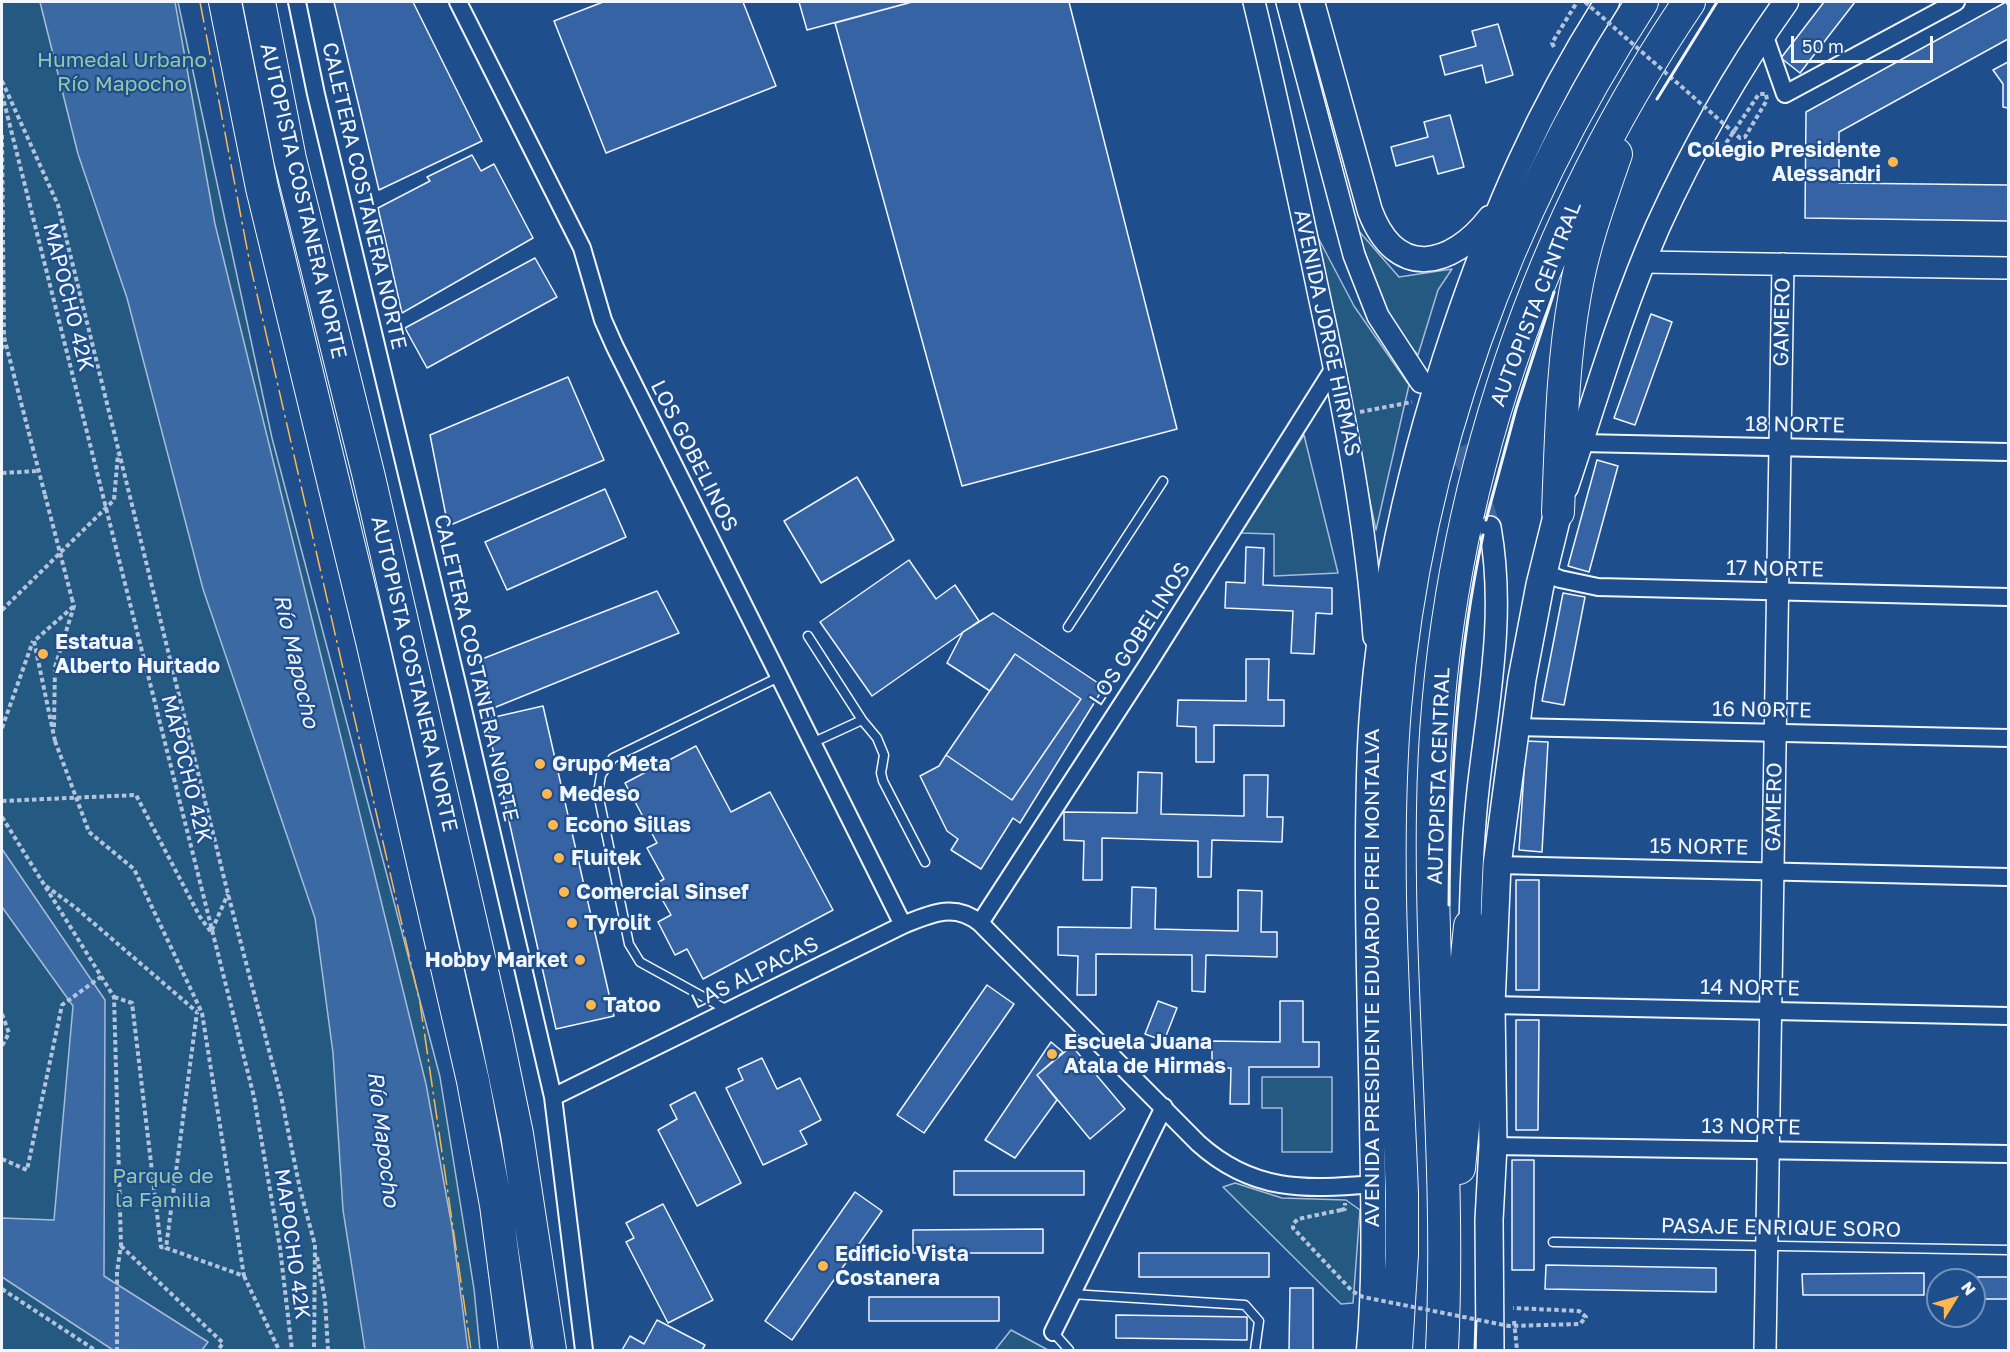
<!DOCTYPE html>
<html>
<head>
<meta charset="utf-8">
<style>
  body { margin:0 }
  #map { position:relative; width:2010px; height:1352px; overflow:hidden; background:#1f4e8c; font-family:"Golos Text",sans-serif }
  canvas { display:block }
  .frame { position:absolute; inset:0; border:3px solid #f2f6ff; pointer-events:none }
  .north { position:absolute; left:1926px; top:1268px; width:60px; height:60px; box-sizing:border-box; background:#1f4e8c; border:2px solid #7391ba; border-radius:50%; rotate:53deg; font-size:16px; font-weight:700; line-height:24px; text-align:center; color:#f2f6ff }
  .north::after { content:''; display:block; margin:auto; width:21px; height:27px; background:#ffb74d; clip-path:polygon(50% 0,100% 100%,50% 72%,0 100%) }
  .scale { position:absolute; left:1791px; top:36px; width:142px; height:27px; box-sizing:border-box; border:3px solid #f2f6ff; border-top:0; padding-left:8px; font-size:18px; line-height:21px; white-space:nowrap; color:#f2f6ff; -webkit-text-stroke:4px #1f4e8c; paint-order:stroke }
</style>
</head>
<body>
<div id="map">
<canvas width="2010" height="1352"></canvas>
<div class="frame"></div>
<div class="north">N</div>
<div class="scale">50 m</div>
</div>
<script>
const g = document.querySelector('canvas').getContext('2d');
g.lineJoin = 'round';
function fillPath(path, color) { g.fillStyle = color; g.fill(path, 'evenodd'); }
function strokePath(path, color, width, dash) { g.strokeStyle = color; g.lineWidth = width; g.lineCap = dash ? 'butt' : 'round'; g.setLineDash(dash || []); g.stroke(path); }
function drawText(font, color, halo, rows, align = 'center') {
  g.font = font + ' "Golos Text",sans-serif'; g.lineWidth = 4.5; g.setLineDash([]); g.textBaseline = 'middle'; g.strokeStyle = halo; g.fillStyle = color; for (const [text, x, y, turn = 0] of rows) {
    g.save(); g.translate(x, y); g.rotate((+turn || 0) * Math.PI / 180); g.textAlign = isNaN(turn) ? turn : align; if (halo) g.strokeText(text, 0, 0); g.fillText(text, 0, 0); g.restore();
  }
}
const green = new Path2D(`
  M2 2H178L272 438 440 1077 474 1289 480 1350H2Z
  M1313 228 1354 306 1409 385 1376 530Z
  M1358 230 1399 277 1452 269 1438 290 1418 355C1385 321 1372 275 1358 230Z
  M1304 435 1338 573 1274 576V534L1241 533Z
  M1262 1077H1332V1152H1282V1108H1262Z
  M1235 1183 1282 1198 1346 1200 1360 1210 1353 1303 1341 1304 1223 1187Z
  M1011 1330 1048 1350H995Z`);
fillPath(green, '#245a82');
strokePath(green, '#a8bbd7', 1.5);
const water = new Path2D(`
  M40 2H175L215 224 426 1084 452 1227 468 1350H365L343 1210 333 1053 315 918 203 589 127 298 78 154Z
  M2 849 105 1000 104 1276 208 1342 202 1350H113L2 1277V1218L54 1220 73 1006 2 907Z`);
fillPath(water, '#3b69a3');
strokePath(water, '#a8bbd7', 1.5);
const building = new Path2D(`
  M334 2H413L482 141 379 190Z
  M603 2H743L776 86 606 153 554 21Z
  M799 2H912L807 30Z
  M912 2H1069L1177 429 962 486 835 23Z
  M1824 2H1855L1800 73 1781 58Z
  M2006 2 2008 6V39L1839 132V183L2008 185V221L1805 218 1806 112Z
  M1498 24 1513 75 1486 83 1482 65 1445 75 1440 56 1476 46 1472 31Z
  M2008 62V108L2003 107V84L1993 70Z
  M1450 115 1464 167 1438 174 1433 156 1396 166 1391 147 1428 137 1424 122Z
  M472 155 481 171 494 164 533 238 402 313 378 208 430 181 427 177Z
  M535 258 557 297 427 368 405 328Z
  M1651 314 1672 322 1635 425 1614 418Z
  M568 377 604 460 448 526 430 435Z
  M1597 460 1618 466 1589 572 1568 566Z
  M857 477 894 540 821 583 784 521Z
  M605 489 626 537 507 590 485 542Z
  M1246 547 1264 548 1263 585 1332 588V614L1316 613 1314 654 1291 653 1293 611 1225 608 1226 582 1245 583Z
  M909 560 936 599 955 585 979 621 872 696 820 622Z
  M657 591 679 633 491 709 482 659Z
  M1563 593 1585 597 1564 705 1542 701Z
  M993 613 1104 687 1020 823 1013 818 981 869 951 850 958 839 947 831 920 776 939 766 946 755 1012 800 1081 699 1015 654 990 691 947 663 963 632Z
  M1015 654 1081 699 1012 800 946 755Z
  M1246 659H1269L1268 700H1284V726L1214 725V762H1196V727L1177 726 1178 700 1246 701Z
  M543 706 614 1016 556 1029 486 719Z
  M1526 741 1548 742 1542 852 1519 850Z
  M696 746 731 812 770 792 833 910 703 979 687 949 675 955 658 922 671 915 654 885 664 879 647 848 657 843 625 783Z
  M1138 772 1162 773 1161 814 1244 816V775H1268L1267 817H1283L1282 842 1212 840 1211 877H1198V841L1102 838V880H1083L1084 841 1064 840V812L1137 813Z
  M1516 880H1539V990H1516Z
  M1132 887 1156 888 1155 929 1238 931V890L1262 891 1261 932H1277V957L1206 955 1205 992 1192 991V955L1096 954V995H1077L1078 956 1058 955V927L1131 928Z
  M987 985 1014 1004 924 1133 897 1115Z
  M1158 1001 1177 1008 1164 1041 1145 1034Z
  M1280 1001H1303V1042H1319V1067H1249V1104H1230L1231 1068H1212V1041L1280 1042Z
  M1516 1020H1539L1538 1130H1516Z
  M1051 1042 1063 1052 1037 1075 1057 1100 1015 1158 985 1140Z
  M1072 1046 1125 1109 1090 1139 1037 1075Z
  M762 1058 777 1089 800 1078 821 1120 800 1131 807 1144 763 1165 726 1088 743 1080 738 1069Z
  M695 1092 741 1183 697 1206 658 1130 677 1119 670 1105Z
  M1512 1160H1534V1270H1512Z
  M954 1171H1084V1195H954Z
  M855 1192 882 1211 792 1340 765 1321Z
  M663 1204 713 1300 668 1323 626 1242 634 1238 626 1223Z
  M1043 1229V1253H913V1230Z
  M1139 1253H1269V1277H1139Z
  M1546 1265 1716 1268V1292L1545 1289Z
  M1924 1273V1295H1803L1802 1274Z
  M1940 1277H2008V1299H1974V1280H1940Z
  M1290 1288H1313V1350H1289Z
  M869 1297H999V1321H869Z
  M1116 1315 1247 1317V1340L1116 1338Z
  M657 1320 705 1345 702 1350H622L630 1336 644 1344Z`);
fillPath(building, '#3563a3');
strokePath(building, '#f2f6ff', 1.5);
strokePath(new Path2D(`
  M1445 420 1473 477 1490 527`), '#3f679d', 21, [21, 10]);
const service = new Path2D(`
  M1068 627 1163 481
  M808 636 862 720 877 738 884 755 881 773 883 781 925 862
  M812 743 862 720
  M729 1011 640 962 629 944 598 793 601 775 613 758 779 677
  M1553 1242 2008 1250
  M1072 1294 1245 1305 1259 1321 1255 1350
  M1053 1332 1069 1350`);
const minor = new Path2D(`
  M297 2 316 94 460 696 553 1097 584 1350
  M458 2 582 248 603 320 615 347 903 925
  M1764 34 1785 94 1956 2
  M1581 443 2008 452
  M1543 572 1560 579 1598 587 2008 597
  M1514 727 2008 738
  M1497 865 2008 877
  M980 923 1148 664 1334 368
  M1491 1005 2008 1016
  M553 1097 903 925C930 914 954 902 980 923L1198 1143C1252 1192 1305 1190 1373 1184
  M1493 1146 2008 1154
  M1053 1332 1164 1107`);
const tertiary = new Path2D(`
  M1254 2C1278 100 1299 200 1320 300 1344 411 1366 523 1374 637
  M1287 2 1354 255 1378 316 1421 382
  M1643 262 2008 268
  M1470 926C1471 881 1473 835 1478 790 1488 701 1506 616 1490 527
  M1765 1350 1783 264`);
const secondary = new Path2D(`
  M1312 2 1370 211C1396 280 1451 268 1490 218
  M1566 487C1595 400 1621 310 1658 226 1694 147 1736 72 1786 2
  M1369 1350C1376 1274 1373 1196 1372 1119 1370 1005 1366 891 1369 776 1372 624 1406 474 1454 331 1495 210 1538 110 1607 2`);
const primary = new Path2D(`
  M1490 1350 1489 1220 1493 1146 1491 1005 1497 865 1522 679 1540 585 1558 512`);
const motorway = new Path2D(`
  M225 2 262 188 372 641 473 1081 496 1205 515 1350
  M259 2 290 159 369 477 496 1032 517 1134 550 1350
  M1558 512C1561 440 1562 365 1575 294 1583 246 1600 200 1616 154
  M1459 1168 1464 1116 1463 998 1470 926
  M1396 1350 1402 1254V1194C1396 1033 1382 869 1395 708 1416 458 1506 212 1642 2
  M1442 1350C1451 1170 1430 989 1433 809 1437 521 1529 239 1689 2`);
strokePath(service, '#f2f6ff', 11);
strokePath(minor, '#f2f6ff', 20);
strokePath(tertiary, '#f2f6ff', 24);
strokePath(secondary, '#f2f6ff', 27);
strokePath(primary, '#f2f6ff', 30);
strokePath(motorway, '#f2f6ff', 34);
strokePath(new Path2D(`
  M1554 47 1552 43 1577 2
  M2 81 58 205 228 894 281 1096 300 1189 315 1245 314 1350
  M2 94 254 1097 280 1248 292 1350
  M2 135 4 337 45 495
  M1722 149 1759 94H1766
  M2 349 4 338
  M1360 412 1412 402
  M2 473 38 471
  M2 610 114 500 118 454
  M54 727 55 667 74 606 72 599
  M2 728 33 641
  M55 741 34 641 74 606
  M2 801 136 795 200 917 211 932 228 894
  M2 817 114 997 121 1245 117 1272V1350
  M89 832 134 869 202 1013 244 1276 166 1248 197 1012
  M46 886 76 908 197 1012
  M114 997 132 1003 161 1247 166 1248
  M2 1014 9 1033 2 1046
  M2 1159 27 1170 62 1005 102 976
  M1341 1210 1345 1209V1203
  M121 1246 223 1343 218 1350
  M317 1257 325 1300 328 1350
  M244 1276 279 1350
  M2 1289 95 1350
  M1514 1321 1517 1350`), '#b3c4dc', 4, [4.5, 3]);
strokePath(service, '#1f4e8c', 8);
strokePath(minor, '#1f4e8c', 16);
strokePath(tertiary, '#1f4e8c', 21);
strokePath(secondary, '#1f4e8c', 24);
strokePath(primary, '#1f4e8c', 27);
strokePath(motorway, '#1f4e8c', 32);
strokePath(new Path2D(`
  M1585 2 1740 138 1745 137 1767 100 1766 94
  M45 495 72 599
  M55 741 89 832
  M1341 1210 1298 1219 1293 1224V1228L1352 1291 1363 1297 1509 1326 1580 1324 1586 1317 1579 1311 1513 1308`), '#b3c4dc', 4, [4.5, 3]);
strokePath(new Path2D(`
  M1657 99 1717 2
  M1486 520 1516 409 1554 292
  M1449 905C1450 782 1457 655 1483 535
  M1475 1350 1476 1321`), '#f2f6ff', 3);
strokePath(new Path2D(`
  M200 2 250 264 420 1003 471 1350`), '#ffb74d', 1.5, [21, 4.5, 3, 4.5]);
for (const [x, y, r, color] of [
  [1893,162,6,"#ffb74d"],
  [43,654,6,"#ffb74d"],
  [540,764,6,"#ffb74d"],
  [547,794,6,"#ffb74d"],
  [553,825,6,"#ffb74d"],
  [559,858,6,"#ffb74d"],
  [564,892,6,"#ffb74d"],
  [572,923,6,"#ffb74d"],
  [580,960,6,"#ffb74d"],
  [591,1005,6,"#ffb74d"],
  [1052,1054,6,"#ffb74d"],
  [823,1266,6,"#ffb74d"]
]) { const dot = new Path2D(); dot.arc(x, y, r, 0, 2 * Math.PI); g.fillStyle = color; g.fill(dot); strokePath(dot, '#1f4e8c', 2); }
drawText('21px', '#97c8a6', '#1f4e8c', [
  ["Humedal Urbano",122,60],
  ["Río Mapocho",122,84],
  ["Parque de",163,1176],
  ["la Familia",163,1200]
]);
drawText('bold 21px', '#f2f6ff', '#1f4e8c', [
  ["Colegio Presidente",1881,150,"right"],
  ["Alessandri",1881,174,"right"],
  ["Estatua",55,642],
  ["Alberto Hurtado",55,666],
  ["Grupo Meta",552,764],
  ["Medeso",559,794],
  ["Econo Sillas",565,825],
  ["Fluitek",571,858],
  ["Comercial Sinsef",576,892],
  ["Tyrolit",584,923],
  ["Hobby Market",568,960,"right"],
  ["Tatoo",603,1005],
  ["Escuela Juana",1064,1042],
  ["Atala de Hirmas",1064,1066],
  ["Edificio Vista",835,1254],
  ["Costanera",835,1278]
], 'left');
drawText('21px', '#f2f6ff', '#1f4e8c', [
  ["CALETERA COSTANERA NORTE",364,196,77],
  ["AUTOPISTA COSTANERA NORTE",303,201,77],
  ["MAPOCHO 42K",68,297,76],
  ["AUTOPISTA CENTRAL",1536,304,-69],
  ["GAMERO",1782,322,-89],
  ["AVENIDA JORGE HIRMAS",1327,333,78],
  ["18 NORTE",1795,425,1],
  ["LOS GOBELINOS",694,456,63],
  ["17 NORTE",1775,569,1],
  ["LOS GOBELINOS",1140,634,-57],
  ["CALETERA COSTANERA NORTE",476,668,77],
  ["AUTOPISTA COSTANERA NORTE",414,674,77],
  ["16 NORTE",1762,710,1],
  ["MAPOCHO 42K",186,769,76],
  ["AUTOPISTA CENTRAL",1439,776,-88],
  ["GAMERO",1774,807,-89],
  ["15 NORTE",1699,847,1],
  ["LAS ALPACAS",755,973,-26],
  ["AVENIDA PRESIDENTE EDUARDO FREI MONTALVA",1372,978,-90],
  ["14 NORTE",1750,988,1],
  ["13 NORTE",1751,1127,1],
  ["PASAJE ENRIQUE SORO",1781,1228,1],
  ["MAPOCHO 42K",292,1244,82]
]);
drawText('italic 22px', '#f2f6ff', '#1f4e8c', [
  ["Río Mapocho",296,661,77],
  ["Río Mapocho",383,1139,83]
]);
</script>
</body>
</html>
